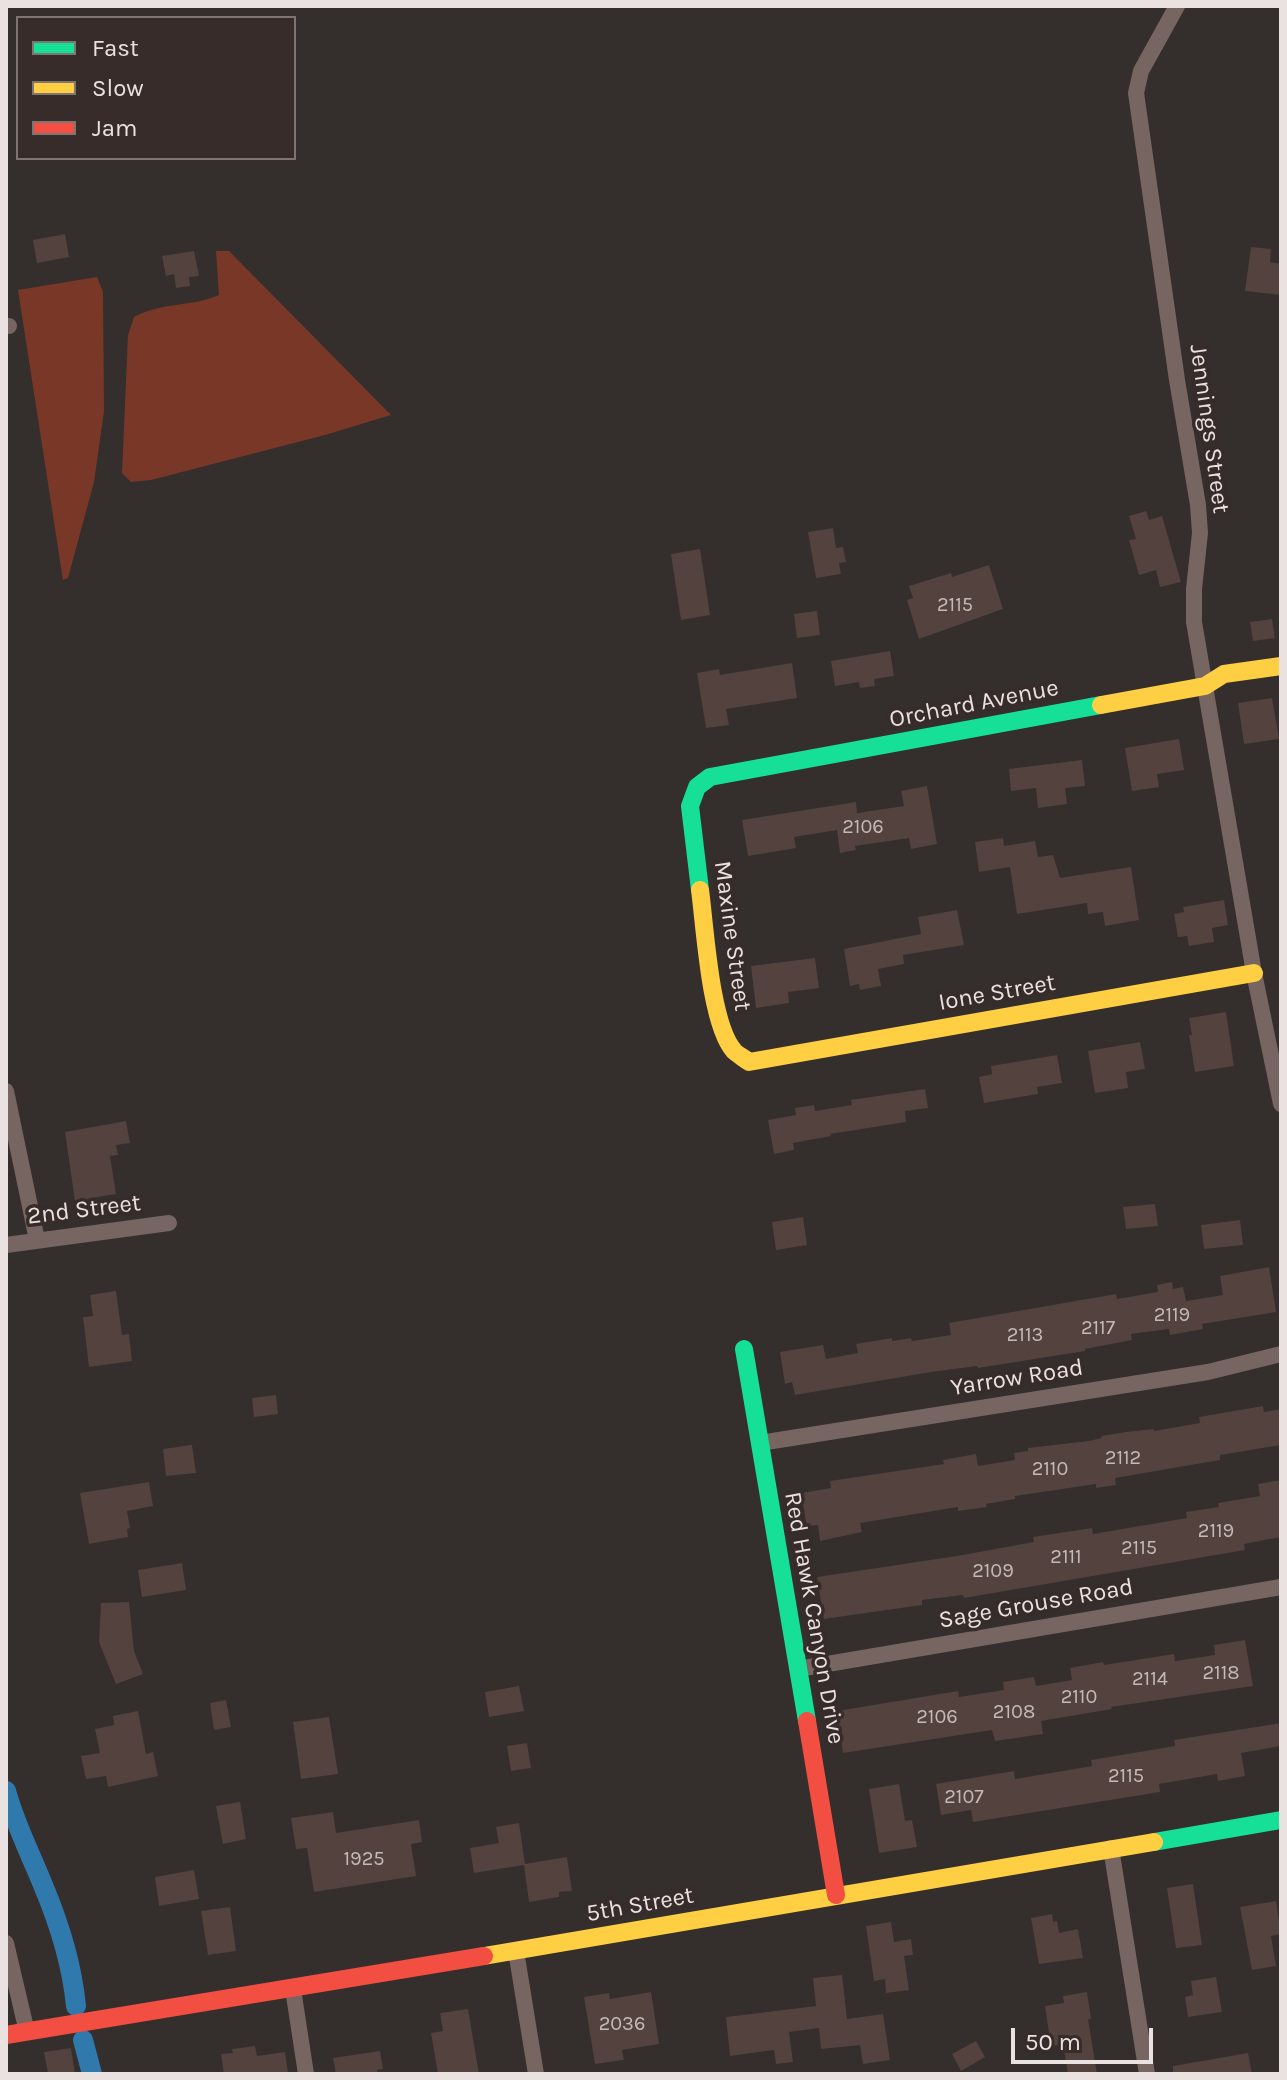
<!DOCTYPE html>
<html>
<head>
<meta charset="utf-8">
<style>
  body { margin:0 }
  #map { position:relative; width:1287px; height:2080px; overflow:hidden; background:#342e2c; font-family:Karla,sans-serif }
  canvas { display:block }
  .frame { position:absolute; inset:0; border:8px solid #e9e2e0; pointer-events:none }
  .legend { position:absolute; left:16px; top:16px; width:280px; height:144px; box-sizing:border-box; background:#372c29; border:2px solid #7e7572; margin:0; padding:10px 14px; list-style:none; font-size:24px; color:#e9e2e0 }
  .legend li { display:flex; align-items:center; gap:16px; height:40px }
  .legend b { width:40px; border:2px solid #7e7572 }
  .scale { position:absolute; left:1011px; top:2028px; width:142px; height:36px; box-sizing:border-box; border:4px solid #e9e2e0; border-top:0; padding-left:10px; font-size:24px; line-height:28px; white-space:nowrap; color:#e9e2e0; -webkit-text-stroke:6px #372c29; paint-order:stroke }
</style>
</head>
<body>
<div id="map">
<canvas width="1287" height="2080"></canvas>
<div class="frame"></div>
<ul class="legend">
<li><b style="height:10px;background:#16e098"></b>Fast</li>
<li><b style="height:10px;background:#ffcf43"></b>Slow</li>
<li><b style="height:10px;background:#f24e42"></b>Jam</li>
</ul>
<div class="scale">50 m</div>
</div>
<script>
const g = document.querySelector('canvas').getContext('2d');
g.lineJoin = 'round';
function fillPath(path, color) { g.fillStyle = color; g.fill(path, 'evenodd'); }
function strokePath(path, color, width, dash) { g.strokeStyle = color; g.lineWidth = width; g.lineCap = dash ? 'butt' : 'round'; g.setLineDash(dash || []); g.stroke(path); }
function drawText(font, color, halo, rows, align = 'center') {
  g.font = font + ' Karla,sans-serif'; g.lineWidth = 7; g.setLineDash([]); g.textBaseline = 'middle'; g.strokeStyle = halo; g.fillStyle = color; for (const [text, x, y, turn = 0] of rows) {
    g.save(); g.translate(x, y); g.rotate((+turn || 0) * Math.PI / 180); g.textAlign = isNaN(turn) ? turn : align; if (halo) g.strokeText(text, 0, 0); g.fillText(text, 0, 0); g.restore();
  }
}
fillPath(new Path2D(`
  M216 251H229L391 415 325 435 151 480 131 482 122 473 128 335 134 317C161 302 192 307 219 295Z
  M97 277 103 292 104 411 94 482 68 578 63 580 18 290Z`), '#793827');
strokePath(new Path2D(`
  M6 1791C15 1824 30 1853 43 1885 59 1923 72 1964 76 2006
  M83 2040 92 2074`), '#3079ad', 20);
fillPath(new Path2D(`
  M65 234 69 257 37 263 33 240Z
  M1251 247 1271 249 1270 262 1281 264V295L1245 291Z
  M194 251 199 276 189 277 190 286 176 288 174 274 166 276 162 256Z
  M1146 511 1149 520 1162 516 1181 582 1160 587 1156 570 1139 575 1129 540 1136 539 1129 516Z
  M833 528 836 548 843 547 846 562 839 563 841 574 816 578 808 532Z
  M700 549 710 615 681 620 671 554Z
  M989 565 1003 609 919 639 907 600 913 598 909 586 951 573 952 577Z
  M817 611 820 635 797 638 794 614Z
  M1272 619 1275 638 1253 641 1250 622Z
  M890 651 894 676 874 679 875 686 860 688 859 682 835 686 831 661Z
  M792 663 797 698 726 709 729 725 706 728 697 673 719 669 720 675Z
  M1272 698 1279 739 1244 744 1238 703Z
  M1179 739 1184 770 1157 774 1159 787 1132 791 1125 748Z
  M1082 760 1085 786 1065 788 1067 804 1038 808 1036 788 1011 791 1009 769Z
  M927 786 937 844 911 849 909 838 855 846 856 850 840 853 837 830 794 837 796 848 748 856 742 820 856 802 857 813 904 806 901 791Z
  M1003 838 1004 846 1035 841 1038 857 1053 855 1060 878 1131 867 1139 920 1105 926 1103 912 1088 914 1087 903 1017 914 1010 867 979 872 975 842Z
  M1224 900 1228 925 1212 928 1214 942 1189 946 1187 936 1178 937 1174 914 1184 912 1183 907Z
  M957 910 964 945 903 955 904 964 878 969 881 986 860 990 859 984 850 986 844 949 921 934 918 917Z
  M815 958 819 988 788 992 789 1003 756 1008 751 966Z
  M1226 1012 1234 1066 1195 1072 1189 1035H1192L1189 1018Z
  M1140 1042 1145 1069 1126 1072 1128 1088 1095 1093 1088 1051Z
  M1057 1055 1062 1083 1037 1087 1038 1094 984 1103 979 1077 992 1074 991 1066Z
  M925 1089 928 1108 905 1111 906 1122 830 1134 831 1136 793 1143 794 1150 774 1154 768 1120 796 1115 795 1108 814 1105 815 1111 852 1105 851 1100Z
  M126 1121 130 1143 116 1145 118 1155 110 1156 116 1194 75 1201 65 1132Z
  M1155 1204 1158 1226 1126 1229 1123 1207Z
  M803 1217 807 1245 776 1250 772 1222Z
  M1240 1220 1243 1245 1204 1249 1201 1225Z
  M1269 1267 1276 1312 1202 1324 1203 1329 1170 1335 1169 1329 1131 1334 1132 1340 1085 1349V1351L978 1368 977 1366 931 1372 795 1395 792 1382 785 1384 780 1352 823 1345 826 1359 858 1353 856 1344 892 1338V1341L911 1338 912 1341 951 1335 949 1323 1116 1294 1117 1299 1158 1292 1157 1285 1172 1282 1173 1289 1183 1287 1186 1301 1223 1295 1220 1276Z
  M116 1291 122 1335 129 1334 132 1361 89 1367 83 1317 93 1316 90 1295Z
  M276 1395 278 1414 254 1417 252 1398Z
  M1263 1406 1264 1412 1281 1409V1445L1220 1455V1460L1115 1478 1116 1485 1096 1488V1484L1015 1496V1499L986 1504 987 1507 958 1511V1507L860 1523 862 1532 820 1541 818 1525 807 1526 801 1493 831 1488 830 1481 944 1464 943 1460 976 1454 978 1466 1015 1460 1014 1453 1028 1451V1448L1089 1441 1102 1438 1101 1436 1126 1432 1154 1429V1431L1200 1423 1199 1417Z
  M192 1445 196 1473 166 1476 163 1449Z
  M1281 1480V1537L1244 1544 1245 1550 964 1598 963 1595 922 1600V1605L824 1619 817 1577 957 1556 1034 1542 1033 1537 1092 1528 1093 1534 1187 1518 1186 1512 1219 1507 1218 1503 1260 1496 1258 1484Z
  M149 1482 153 1506 127 1511 130 1528 127 1529 128 1537 89 1544 80 1493Z
  M182 1563 186 1590 142 1597 138 1570Z
  M129 1602 134 1651 143 1674 116 1684 99 1642 101 1603Z
  M1245 1640 1253 1686 1111 1707 1112 1709 1041 1721 1043 1734 995 1741 992 1730 843 1753 837 1711 958 1691 959 1697 1004 1690 1003 1682 1034 1677 1036 1686 1072 1680 1070 1668 1103 1662 1104 1665 1174 1654 1175 1661 1215 1655 1214 1645Z
  M519 1686 524 1711 489 1717 485 1692Z
  M226 1700 231 1727 214 1730 210 1703Z
  M138 1711 146 1754 153 1752 158 1776 108 1787 106 1776 86 1779 81 1756 100 1753 95 1729 114 1725 113 1716Z
  M329 1717 338 1774 301 1779 293 1722Z
  M1281 1723V1746L1241 1753 1245 1776 1218 1781 1217 1774 1159 1784 1160 1792 973 1822 971 1810 941 1815 936 1784 1014 1771 1015 1779 1063 1771 1092 1766 1091 1760 1175 1746 1174 1740Z
  M527 1743 531 1768 511 1771 507 1746Z
  M899 1784 905 1821 912 1820 917 1847 879 1853 869 1789Z
  M240 1802 246 1839 223 1844 216 1806Z
  M333 1812 336 1833 419 1820 422 1842 411 1844 416 1876 314 1892 307 1848 296 1849 291 1818Z
  M519 1823 525 1864 567 1857 572 1891 559 1892V1897L529 1902 524 1865 474 1873 470 1848 499 1843 496 1827Z
  M194 1870 199 1899 159 1906 155 1877Z
  M1193 1884 1202 1945 1176 1948 1167 1888Z
  M1276 1901 1281 1934 1271 1936 1276 1966 1252 1970 1240 1907Z
  M230 1907 236 1951 208 1955 201 1911Z
  M1052 1914 1053 1922 1057 1921 1059 1933 1078 1929 1083 1958 1039 1964 1031 1918Z
  M891 1922 894 1942 911 1939 913 1955 904 1956 909 1990 886 1993 885 1979 874 1981 866 1926Z
  M842 1975 847 2019 883 2014 890 2060 863 2064 860 2045 821 2049 819 2028 789 2032 793 2062 776 2064 774 2050 730 2056 726 2017 816 2006 813 1978Z
  M1216 1977 1222 2012 1188 2017 1185 1997 1193 1995 1191 1981Z
  M651 1992 659 2044 622 2050 624 2060 595 2064 584 1997 609 1993 610 1999Z
  M1087 1992 1091 2019H1088L1097 2074H1068L1063 2044 1051 2046 1045 2006 1064 2003 1063 1996Z
  M468 2009 479 2074H438L431 2033 443 2031 440 2013Z
  M976 2041 985 2057 961 2071 952 2054Z
  M255 2046 257 2056 285 2052 288 2073 224 2074 221 2054 233 2053 232 2049Z
  M71 2048 75 2074H48L44 2052Z
  M380 2051 383 2069 377 2070 378 2074H336L333 2058Z
  M1248 2053 1252 2074H1173V2066Z`), '#53423d');
strokePath(new Path2D(`
  M1177 6 1141 71 1136 93 1177 380 1198 505 1200 533 1194 589V622L1254 973 1281 1104
  M6 326H9
  M6 1091 37 1240
  M6 1245 169 1223
  M760 1443 1208 1372 1281 1354
  M798 1669 1281 1587
  M1111 1848 1147 2074
  M6 1943 27 2032
  M516 1951 536 2074
  M293 1989 306 2074`), '#776561', 16);
strokePath(new Path2D(`
  M700 890 690 806 697 787 710 777 1101 705
  M744 1349 807 1721
  M1154 1842 1281 1820`), '#16e098', 18);
strokePath(new Path2D(`
  M1101 705 1205 686 1224 674 1281 666
  M700 890C705 926 710 1024 734 1051 738 1055 744 1058 749 1062L1254 973
  M484 1956 1154 1842`), '#ffcf43', 18);
strokePath(new Path2D(`
  M807 1721 836 1895
  M6 2035 484 1956`), '#f24e42', 18);
drawText('20px', '#c4bab7', null, [
  ["2115",955,605],
  ["2106",863,827],
  ["2119",1172,1315],
  ["2117",1098,1328],
  ["2113",1025,1335],
  ["2112",1123,1458],
  ["2110",1050,1469],
  ["2119",1216,1531],
  ["2115",1139,1548],
  ["2111",1066,1557],
  ["2109",993,1571],
  ["2118",1221,1673],
  ["2114",1150,1679],
  ["2110",1079,1697],
  ["2108",1014,1712],
  ["2106",937,1717],
  ["2115",1126,1776],
  ["2107",964,1797],
  ["1925",364,1859],
  ["2036",622,2024]
]);
drawText('24px', '#e9e2e0', '#372c29', [
  ["Jennings Street",1209,429,82],
  ["Orchard Avenue",974,704,-11],
  ["Maxine Street",732,936,82],
  ["Ione Street",997,993,-10],
  ["2nd Street",84,1210,-7],
  ["Yarrow Road",1017,1378,-9],
  ["Sage Grouse Road",1036,1604,-10],
  ["Red Hawk Canyon Drive",814,1618,80],
  ["5th Street",640,1905,-10]
]);
</script>
</body>
</html>
